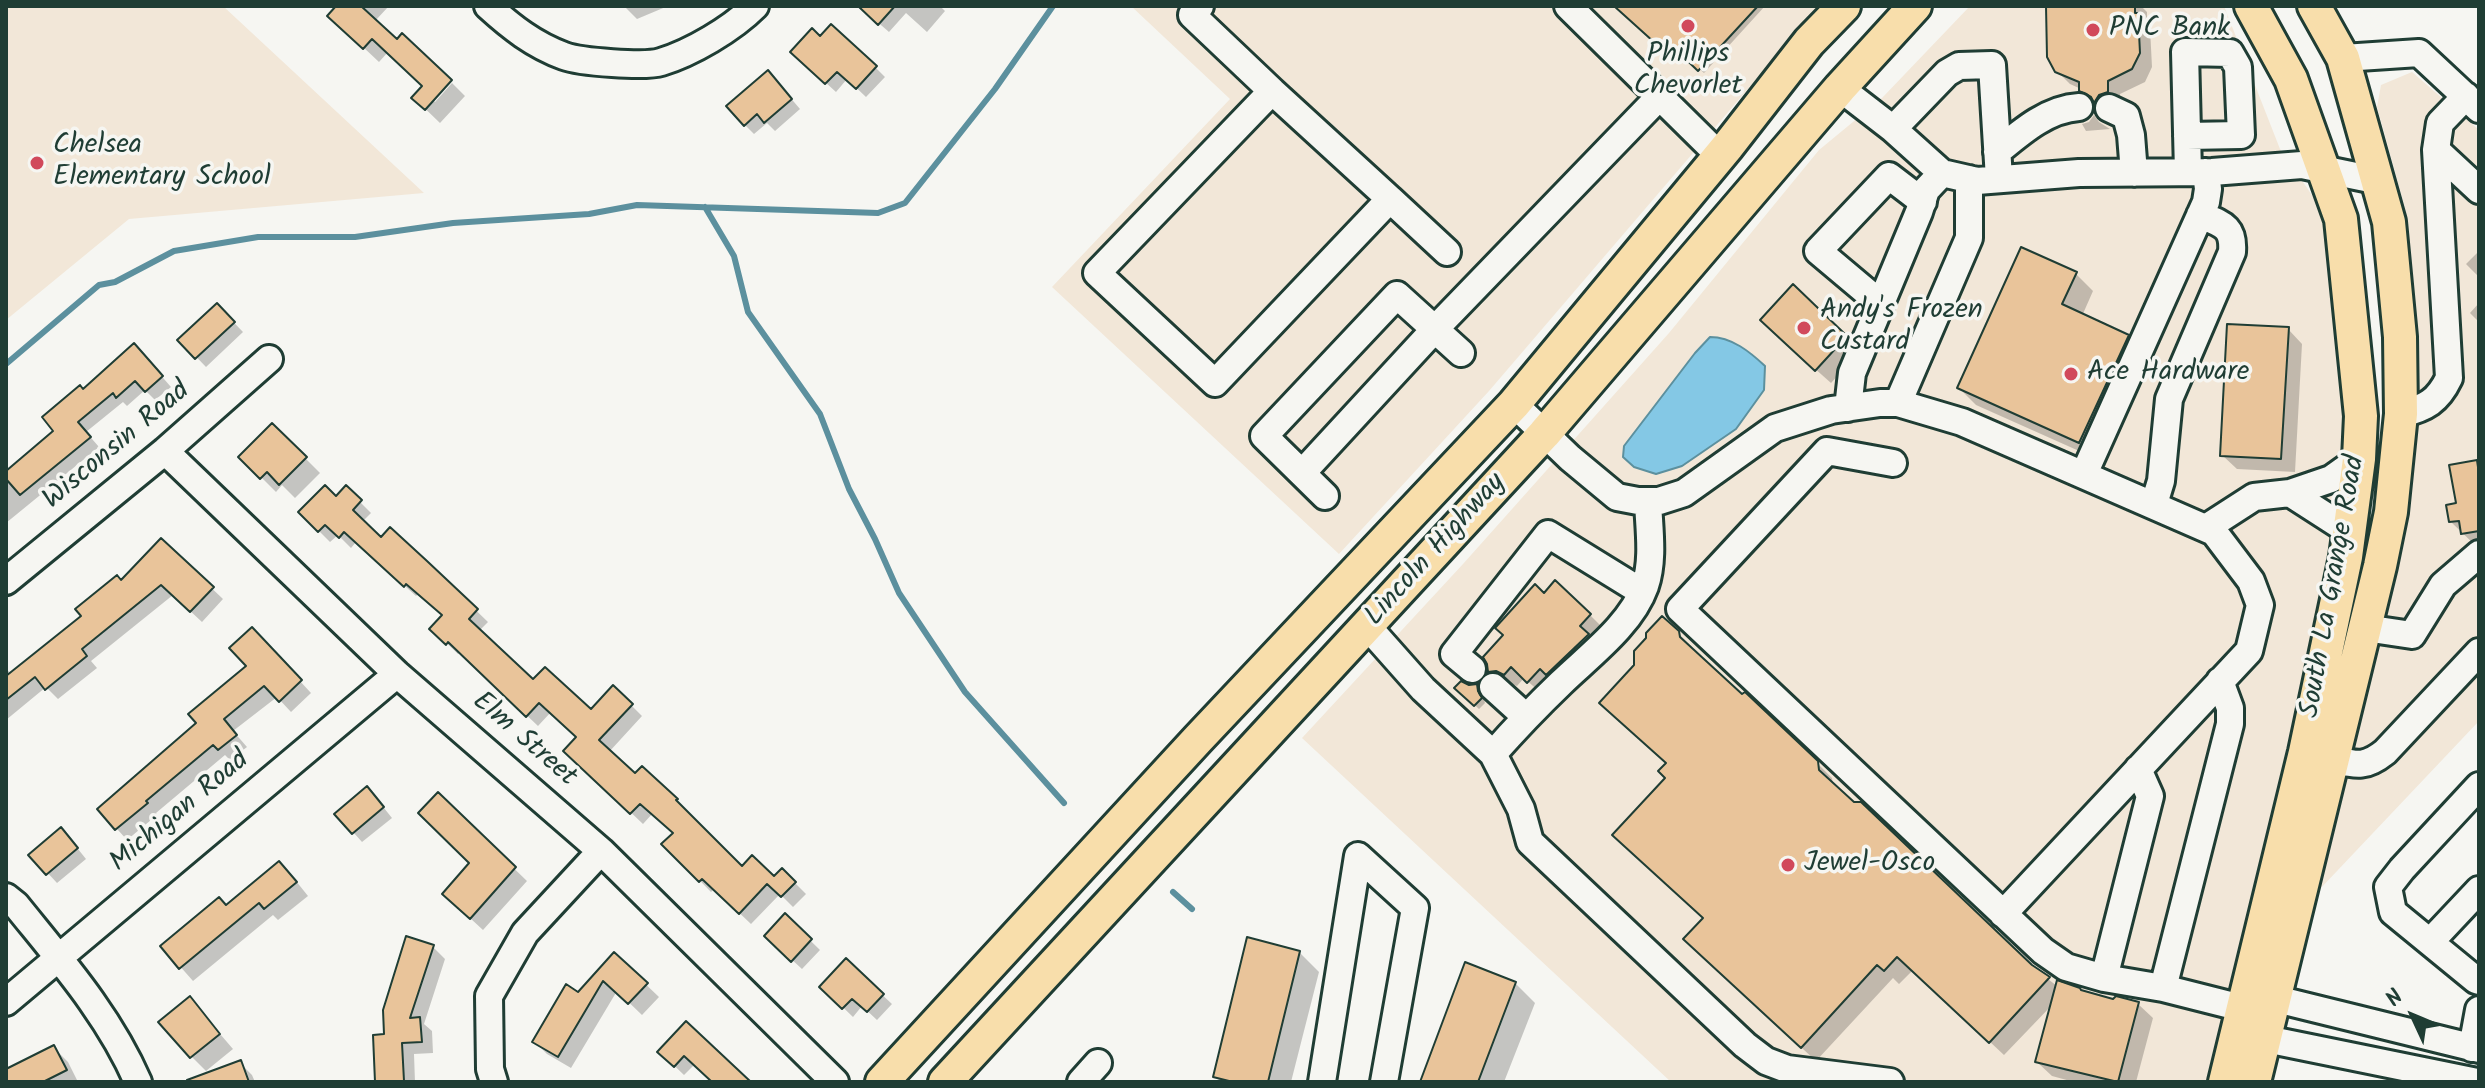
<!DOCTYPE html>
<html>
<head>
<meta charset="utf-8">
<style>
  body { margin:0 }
  #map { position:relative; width:2485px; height:1088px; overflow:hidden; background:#f6f6f2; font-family:Kalam,sans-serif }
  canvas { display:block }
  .frame { position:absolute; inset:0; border:8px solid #1f3d34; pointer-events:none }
  .north { position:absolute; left:2373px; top:976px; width:80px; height:80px; -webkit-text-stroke:6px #f6f6f2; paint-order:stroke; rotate:314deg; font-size:22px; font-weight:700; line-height:32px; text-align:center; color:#1f3d34 }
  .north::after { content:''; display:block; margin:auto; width:28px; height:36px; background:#1f3d34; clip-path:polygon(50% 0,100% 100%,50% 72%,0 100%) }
</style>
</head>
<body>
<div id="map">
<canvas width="2485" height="1088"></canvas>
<div class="frame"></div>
<div class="north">N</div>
</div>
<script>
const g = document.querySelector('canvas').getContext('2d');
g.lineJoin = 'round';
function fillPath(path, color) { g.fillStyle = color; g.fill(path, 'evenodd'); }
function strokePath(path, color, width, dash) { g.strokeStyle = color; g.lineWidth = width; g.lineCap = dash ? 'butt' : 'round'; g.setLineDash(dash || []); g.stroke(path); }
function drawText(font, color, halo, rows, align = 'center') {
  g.font = font + ' Kalam,sans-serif'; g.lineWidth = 7; g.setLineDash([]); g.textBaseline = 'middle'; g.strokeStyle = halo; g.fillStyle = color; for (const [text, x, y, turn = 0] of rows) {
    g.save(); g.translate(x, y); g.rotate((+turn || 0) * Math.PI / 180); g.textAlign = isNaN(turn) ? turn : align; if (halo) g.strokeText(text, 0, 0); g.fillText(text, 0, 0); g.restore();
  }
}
fillPath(new Path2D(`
  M6 6H223L424 193 129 219 6 320Z
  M1131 6H1819L1489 391 1339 554 1052 287 1230 99Z
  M1970 6H2224L2280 149 2330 221 2351 452 2328 600 2214 1082H1671L1302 738 1463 564 1669 333 1819 150 1882 98Z
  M2412 72 2479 130V721L2302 908 2346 732 2407 334 2406 212 2377 107 2381 85Z`), '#f2e7d8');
const water = new Path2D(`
  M1710 337C1732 337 1750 352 1765 366L1764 390 1736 429 1682 466 1656 474 1634 467 1623 457 1624 446 1695 353Z`);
fillPath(water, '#84c8e5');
strokePath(water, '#5c909e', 2);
fillPath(new Path2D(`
  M338 6H389L375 21 397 42 402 36 449 81 432 99 435 102 452 83 465 96 440 123 414 98 424 86 388 52 379 62 330 16Z
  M624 6H668L637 19Z
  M859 6H940L945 11 927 32 906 13 889 32Z
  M1617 6H1765L1704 73 1676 48 1670 55Z
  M2048 6H2141L2147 12V26L2150 28 2152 67 2145 82 2120 94V105L2101 107 2094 104 2081 89 2070 84 2056 70Z
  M820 39 875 67 885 77 866 97 847 79 836 92 802 61Z
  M777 82 800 109 775 131 767 123 754 134 745 125Z
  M2094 115 2099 122 2110 129 2086 131 2082 124 2089 122Z
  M2479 251V277L2466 264Z
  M2076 274 2093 291 2082 316 2128 337 2145 354 2097 459 1976 405 1959 388Z
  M1793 287 1860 351 1831 383 1777 335Z
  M2479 303V322L2470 313Z
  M217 305 243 332 206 367 180 340Z
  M2288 329 2302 344 2295 472 2237 469 2222 455Z
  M143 355 171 387 155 400 145 390 127 406 123 402 86 432 99 447 6 523V473L56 431 83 392Z
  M272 425 320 473 295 498 282 485 276 492 241 457Z
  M2476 462 2479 465 2477 547 2451 522Z
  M346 488 371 513 362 522 381 540 426 562 488 622 479 631 534 682 591 712 631 705 642 716 609 752 635 776 642 769 687 811 686 813 742 869 774 878 782 870 806 894 793 907 780 894 751 924 714 889 711 892 664 844 675 834 653 813 643 824 566 751 579 737 551 712 538 726 460 652 458 654 432 629 444 616 419 593 416 596 356 542 351 548 338 535 330 542 300 512 336 498Z
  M161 540 223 599 202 622 173 595 91 661 97 668 58 699 46 687 6 720V669L12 674 122 582Z
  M1544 595 1590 615 1602 627 1541 693 1524 678 1517 686 1510 683 1502 684 1490 671Z
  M1678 633 1693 648V652L1817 763 1832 778 1833 785 2031 966 2057 986 2113 1001 2138 1004 2153 1018 2136 1082H2074L2052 1076 2037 1062 2053 1004 2004 1055 1913 970 1899 984 1893 978 1816 1061 1700 954 1705 919 1668 778Z
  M263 641 311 693 291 712 277 697 233 731 247 747 230 760 225 755 156 813 157 815 127 840 100 810 199 724 249 667Z
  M1477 686 1481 690 1485 703 1479 709 1457 688Z
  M438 795 527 881 483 930 457 906 472 863Z
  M376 798 392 818 362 842 337 814Z
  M70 839 86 859 57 883 31 855Z
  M292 876 308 896 278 920 273 915 193 981 163 947 227 907Z
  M785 916 820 950 802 969 766 936Z
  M433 947 445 959 424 1024 432 1031 433 1053 414 1054 415 1082H377L375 1037 386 1036Z
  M1299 952 1319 972 1291 1082H1221L1215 1076Z
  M615 955 659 997 642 1015 617 991 571 1068 547 1054 534 1041Z
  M846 961 892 1004 877 1020 862 1006 853 1017 822 987Z
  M1515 983 1535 1003 1504 1082H1422Z
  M190 999 233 1049 206 1071 178 1043Z
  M686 1024 749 1082H714L695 1064 684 1075 660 1052Z
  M53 1047 68 1062 78 1082H6V1072Z
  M240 1063 252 1075 255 1082H207Z`), '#0003');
strokePath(new Path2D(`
  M705 207 734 256 748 312 820 414 849 489 875 539 899 593 965 692 1064 803
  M6 364 99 285 115 282 174 251 258 237H355L453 223 589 214 637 205 878 213 905 203 995 89 1053 6
  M1173 892 1192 909`), '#5c909e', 6);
const building = new Path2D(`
  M336 6H361L397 39 402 33 452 80 425 110 411 98 422 86 372 39 363 49 327 16Z
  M858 6H895L878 25Z
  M1614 6H1758L1698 71 1671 45 1665 52Z
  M2046 6H2135V13H2138L2140 53 2132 69 2108 81V92L2099 95 2094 103 2091 97 2079 91V82L2055 72 2047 57Z
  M831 24 877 66 856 89 837 72 825 84 790 52 812 28 820 36Z
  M768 70 792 99 764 123 757 114 744 126 726 106Z
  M2021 247 2077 272 2062 304 2129 335 2079 443 1957 388Z
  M1793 284 1847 336 1815 371 1760 320Z
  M217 303 235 322 195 359 177 340Z
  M2227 324 2289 327 2281 459 2220 456Z
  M134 343 163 376 145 392 135 381 116 398 113 393 78 422 91 437 20 495 6 479V471L53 431 42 417 80 385 83 389Z
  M272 423 307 457 279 485 267 472 260 479 238 457Z
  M2477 460 2479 474V531L2461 534 2459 521 2449 522 2446 505 2456 503 2449 465Z
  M325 485 336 496 346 485 362 500 353 510 381 537 390 527 427 561 478 609 469 619 533 679 545 667 591 709 613 685 633 704 599 740 635 773 642 766 678 799 676 800 742 866 752 855 774 876 782 868 796 882 781 897 767 884 739 914 702 879 699 882 661 844 673 833 640 804 630 814 563 751 576 737 539 703 526 717 448 642 446 645 429 629 442 615 406 584 404 587 344 532 339 538 325 525 318 532 298 512Z
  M161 538 214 587 190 612 161 585 82 649 87 656 45 690 35 677 6 700V676L81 616 75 609 117 575 121 580Z
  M1555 580 1591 614 1580 626 1589 634 1546 675 1540 669 1527 683 1511 667 1504 675 1496 671 1488 672 1487 664 1483 657 1503 635 1495 628 1535 584 1544 593Z
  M1662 616 1679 631 1680 637 1742 694 1745 692 1818 761 1819 770 1854 802H1861L2032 965 2050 977 1989 1043 1897 957 1884 971 1877 965 1801 1048 1683 939 1703 918 1612 835 1665 778 1658 771 1666 763 1599 703 1634 665V651L1646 638V633Z
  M252 627 302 680 279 702 264 686 224 719 237 735 218 750 213 745 146 801 148 803 115 830 97 809 196 723 188 714 246 666 229 648Z
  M1461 681 1469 685 1477 684 1478 691 1482 698 1474 706 1454 688Z
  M367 786 384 807 352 834 334 814Z
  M438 792 516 867 470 919 442 894 469 863 418 813Z
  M61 827 78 848 46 875 28 855Z
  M279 861 297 882 264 909 259 903 179 969 160 946 219 897 226 905Z
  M785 913 812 939 791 962 764 936Z
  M406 936 434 945 410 1018 420 1017 422 1042 402 1043 404 1081 375 1082 373 1035 384 1034 383 1010Z
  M1247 937 1300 951 1268 1082H1233L1213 1077Z
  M614 952 648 983 628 1004 603 981 558 1057 532 1042 566 984 578 992Z
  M846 958 884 994 867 1012 852 999 842 1009 819 987Z
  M1465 962 1516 982 1478 1082H1420Z
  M2057 980 2080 988 2081 990 2113 999 2116 996 2139 1002 2118 1082 2035 1062Z
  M190 996 220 1034 190 1058 158 1022Z
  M686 1021 751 1082H712L684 1056 674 1067 657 1052Z
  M54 1045 67 1070 43 1082H6V1069Z
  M241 1060 249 1082H187V1080Z`);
fillPath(building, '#e9c49a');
strokePath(building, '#1f3d34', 2);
const minor = new Path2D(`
  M488 6C511 27 534 45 564 56 580 62 645 67 661 62 691 53 732 29 755 6
  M1200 6 1192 15 1272 91 1097 273 1215 383 1390 199 1447 252
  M1568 6 1719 155
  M2343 58 2419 53 2479 109
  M1840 88 1893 129 1942 173 1977 181 2079 173 2212 172 2302 165 2375 180
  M1272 91 1390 199
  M2109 108 2126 116 2131 135 2134 173
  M1893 129 1947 73 1959 66 1992 65 1999 179
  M2187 136 2241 135 2238 67 2230 53 2185 52 2188 172
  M2436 150 2479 190
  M1997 152C2021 132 2047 109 2079 107
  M1881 304 1818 251 1889 176 1923 202
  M1898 403 1969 238V179
  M1514 404 1570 458 1617 497 1638 501H1659L1684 493 1775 428 1831 410 1880 403H1898L1962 422 2214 532 2251 581 2260 605 2249 651 2003 914
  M1848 408 1852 373 1919 212 1926 190 1942 173
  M2401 414C2426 408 2438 401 2449 378L2436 150 2440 123 2466 96
  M165 451 397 674 601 851 835 1082
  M1893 463 1827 451 1680 609 2043 951 2066 967 2104 978 2163 988 2242 1008 2276 999 2479 1049
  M1302 473 1434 330 1660 96
  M2084 474 2206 202 2208 189 2206 172
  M2290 493 2349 531
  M1325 496 1264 436 1397 295 1461 353
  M2154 504 2161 481 2169 399 2232 252C2234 226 2222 224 2200 215
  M2206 528 2254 497 2290 493 2331 479 2359 459
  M6 581 165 451 269 359
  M1368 627 1423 689 1493 754 1521 809 1530 842 1745 1045 1766 1061 1787 1069 1890 1082
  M2365 628 2412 635 2443 585 2479 554
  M1472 669 1454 654 1548 534 1642 592
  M1493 687 1526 717
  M1493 754C1515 729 1537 706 1561 683 1590 655 1631 625 1645 586 1654 559 1649 529 1648 501
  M2333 759C2357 765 2365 768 2385 752L2479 652
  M2479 786 2402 869 2388 887 2393 912 2476 980 2479 981
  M6 897 16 905C61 961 109 1015 138 1082
  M2430 942 2479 890
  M2104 978 2150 796 2138 769
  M2163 988 2230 724V708L2220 681
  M6 1002 397 674
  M2254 1024 2266 1039 2477 1082
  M2472 1048 2479 1010
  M494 1082 490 1069 489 996 525 933 601 851
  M1081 1082 1098 1063
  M1322 1082 1358 856 1415 908 1384 1082`);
const major = new Path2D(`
  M882 1082 1198 739 1514 404 1728 146 1809 42 1844 6
  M945 1082 1544 434 1840 88 1915 6
  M2225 1082 2305 752 2346 557 2359 459 2361 416 2341 219 2291 79 2251 6
  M2254 1082 2380 566 2391 512 2401 414 2400 337 2389 222 2343 58 2314 6`);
strokePath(minor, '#1f3d34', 32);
strokePath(major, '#1f3d34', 38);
strokePath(minor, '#f6f6f2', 26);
strokePath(major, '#f8deab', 32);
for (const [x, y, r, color] of [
  [1688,26,8,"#d1495b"],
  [2093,30,8,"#d1495b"],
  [37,163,8,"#d1495b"],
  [1804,328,8,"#d1495b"],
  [2071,374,8,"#d1495b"],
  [1788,865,8,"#d1495b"]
]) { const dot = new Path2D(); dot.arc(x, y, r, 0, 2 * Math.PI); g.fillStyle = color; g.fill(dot); strokePath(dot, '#f6f6f2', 3); }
drawText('28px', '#1f3d34', '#f6f6f2', [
  ["PNC Bank",2109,30],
  ["Phillips",1688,56,"center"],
  ["Chevorlet",1688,88,"center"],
  ["Chelsea",53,147],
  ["Elementary School",53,179],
  ["Andy's Frozen",1820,312],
  ["Custard",1820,344],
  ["Ace Hardware",2087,374],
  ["Jewel-Osco",1804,865]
], 'left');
drawText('28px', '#1f3d34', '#f6f6f2', [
  ["Wisconsin Road",118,447,-40],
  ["Lincoln Highway",1437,551,-48],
  ["South La Grange Road",2335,587,-80],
  ["Elm Street",523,741,41],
  ["Michigan Road",181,813,-40]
]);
</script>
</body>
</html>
